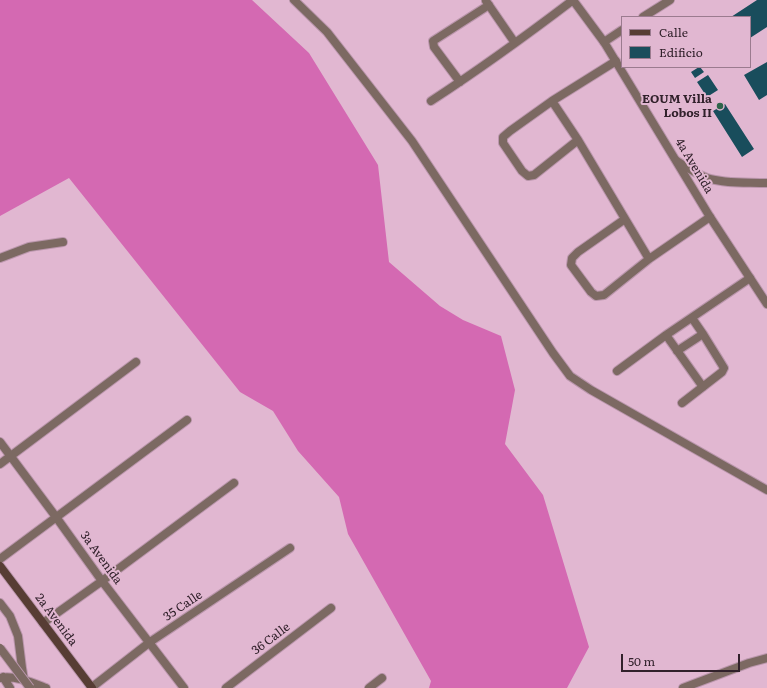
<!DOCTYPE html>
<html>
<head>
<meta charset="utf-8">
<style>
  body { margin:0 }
  #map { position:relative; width:767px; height:688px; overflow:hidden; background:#e1b7d1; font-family:Literata,serif }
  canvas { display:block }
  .legend { position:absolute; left:621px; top:16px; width:130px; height:52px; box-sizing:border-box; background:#e1b7d1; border:1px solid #9b7b8f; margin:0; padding:5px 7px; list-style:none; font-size:12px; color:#31212b }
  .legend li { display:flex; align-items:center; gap:8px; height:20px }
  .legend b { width:20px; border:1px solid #9b7b8f }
  .scale { position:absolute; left:621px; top:654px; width:119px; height:18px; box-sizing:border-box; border:2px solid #31212b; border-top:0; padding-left:5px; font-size:12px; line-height:14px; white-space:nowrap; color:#31212b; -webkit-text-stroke:3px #e1b7d1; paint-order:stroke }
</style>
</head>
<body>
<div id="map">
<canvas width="767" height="688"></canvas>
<ul class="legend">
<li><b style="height:5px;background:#573d34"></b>Calle</li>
<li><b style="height:11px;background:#194d5c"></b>Edificio</li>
</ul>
<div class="scale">50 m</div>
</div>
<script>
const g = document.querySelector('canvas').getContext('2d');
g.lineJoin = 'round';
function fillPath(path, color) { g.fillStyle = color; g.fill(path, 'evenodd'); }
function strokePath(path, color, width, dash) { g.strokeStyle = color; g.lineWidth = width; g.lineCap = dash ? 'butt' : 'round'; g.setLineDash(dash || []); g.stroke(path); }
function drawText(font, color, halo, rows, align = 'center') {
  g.font = font + ' Literata,serif'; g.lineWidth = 4; g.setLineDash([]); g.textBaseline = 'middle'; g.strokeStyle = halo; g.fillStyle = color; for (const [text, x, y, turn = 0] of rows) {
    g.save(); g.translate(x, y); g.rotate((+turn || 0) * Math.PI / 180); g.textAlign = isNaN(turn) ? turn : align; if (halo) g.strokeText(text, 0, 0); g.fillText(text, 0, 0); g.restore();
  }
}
fillPath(new Path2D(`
  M0 0H252L309 53 378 165 389 262 440 306 463 320 501 336 515 390 505 444 543 495 589 647 567 688H429L431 681 348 534 339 497 298 451 273 411 240 392 69 178 0 216Z`), '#d469b2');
fillPath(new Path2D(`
  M757 0H767V27L750 38V17H731Z
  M767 62V95L759 100 744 75Z
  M699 67H700L704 72 695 78 691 72Z
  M708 75 718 90 707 97 697 82Z
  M725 104 754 149 742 157 713 111Z`), '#194d5c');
const service = new Path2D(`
  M0 258 29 247 63 242`);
const pedestrian = new Path2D(`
  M573 0 604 42 710 217 767 304`);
const minor = new Path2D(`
  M294 0 327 32 412 141 553 353 570 376 591 390 767 490
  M486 1 515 43
  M643 17 670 0
  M604 42 622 30
  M460 82 434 47 433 41 489 5
  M431 101C480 69 527 35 573 0
  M552 101 578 140 649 259
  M578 140 534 175 528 176 522 171 503 143V137L510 131 552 101 616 61
  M677 161C686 167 696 174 707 178 726 184 747 182 767 183
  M625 219 578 252 572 258 571 265 591 292 596 296 604 295 649 259 710 217
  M666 335 703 387
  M677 351 703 334
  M617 371 666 335 750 278
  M682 403 722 372 724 368 703 334 692 318
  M0 442 56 517 102 581 184 688
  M0 464 136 362
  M0 559 187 420
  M0 603 10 616 18 636 22 668 24 680
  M43 623 102 581 234 483
  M3 677 10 688
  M0 678C15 675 33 683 46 688
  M91 688 150 642 290 548
  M226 688 331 608
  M369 688 382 678
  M683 688 749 663 767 658`);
const secondary = new Path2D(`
  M0 566 92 688`);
strokePath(service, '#ba96ac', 10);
strokePath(pedestrian, '#ba96ac', 10);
strokePath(minor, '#ba96ac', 10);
strokePath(secondary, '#ba96ac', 10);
strokePath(service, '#7c6962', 8);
strokePath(pedestrian, '#7c6962', 8);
strokePath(minor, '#7c6962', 8);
strokePath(secondary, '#573d34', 8);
const serviceBridge = new Path2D(`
  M0 648 30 688`);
strokePath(serviceBridge, '#ba96ac', 10, []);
strokePath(serviceBridge, '#7c6962', 8);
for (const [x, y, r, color] of [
  [720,106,4,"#2e644a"]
]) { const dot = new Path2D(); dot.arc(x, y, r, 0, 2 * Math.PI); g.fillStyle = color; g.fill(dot); strokePath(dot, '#e1b7d1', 1.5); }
drawText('bold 12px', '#31212b', '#e1b7d1', [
  ["EOUM Villa",712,99],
  ["Lobos II",712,113]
], 'right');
drawText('12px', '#31212b', '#e1b7d1', [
  ["4a Avenida",694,166,59],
  ["3a Avenida",101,558,54],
  ["35 Calle",183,606,-34],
  ["2a Avenida",56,620,53],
  ["36 Calle",271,639,-37]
]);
</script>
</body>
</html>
